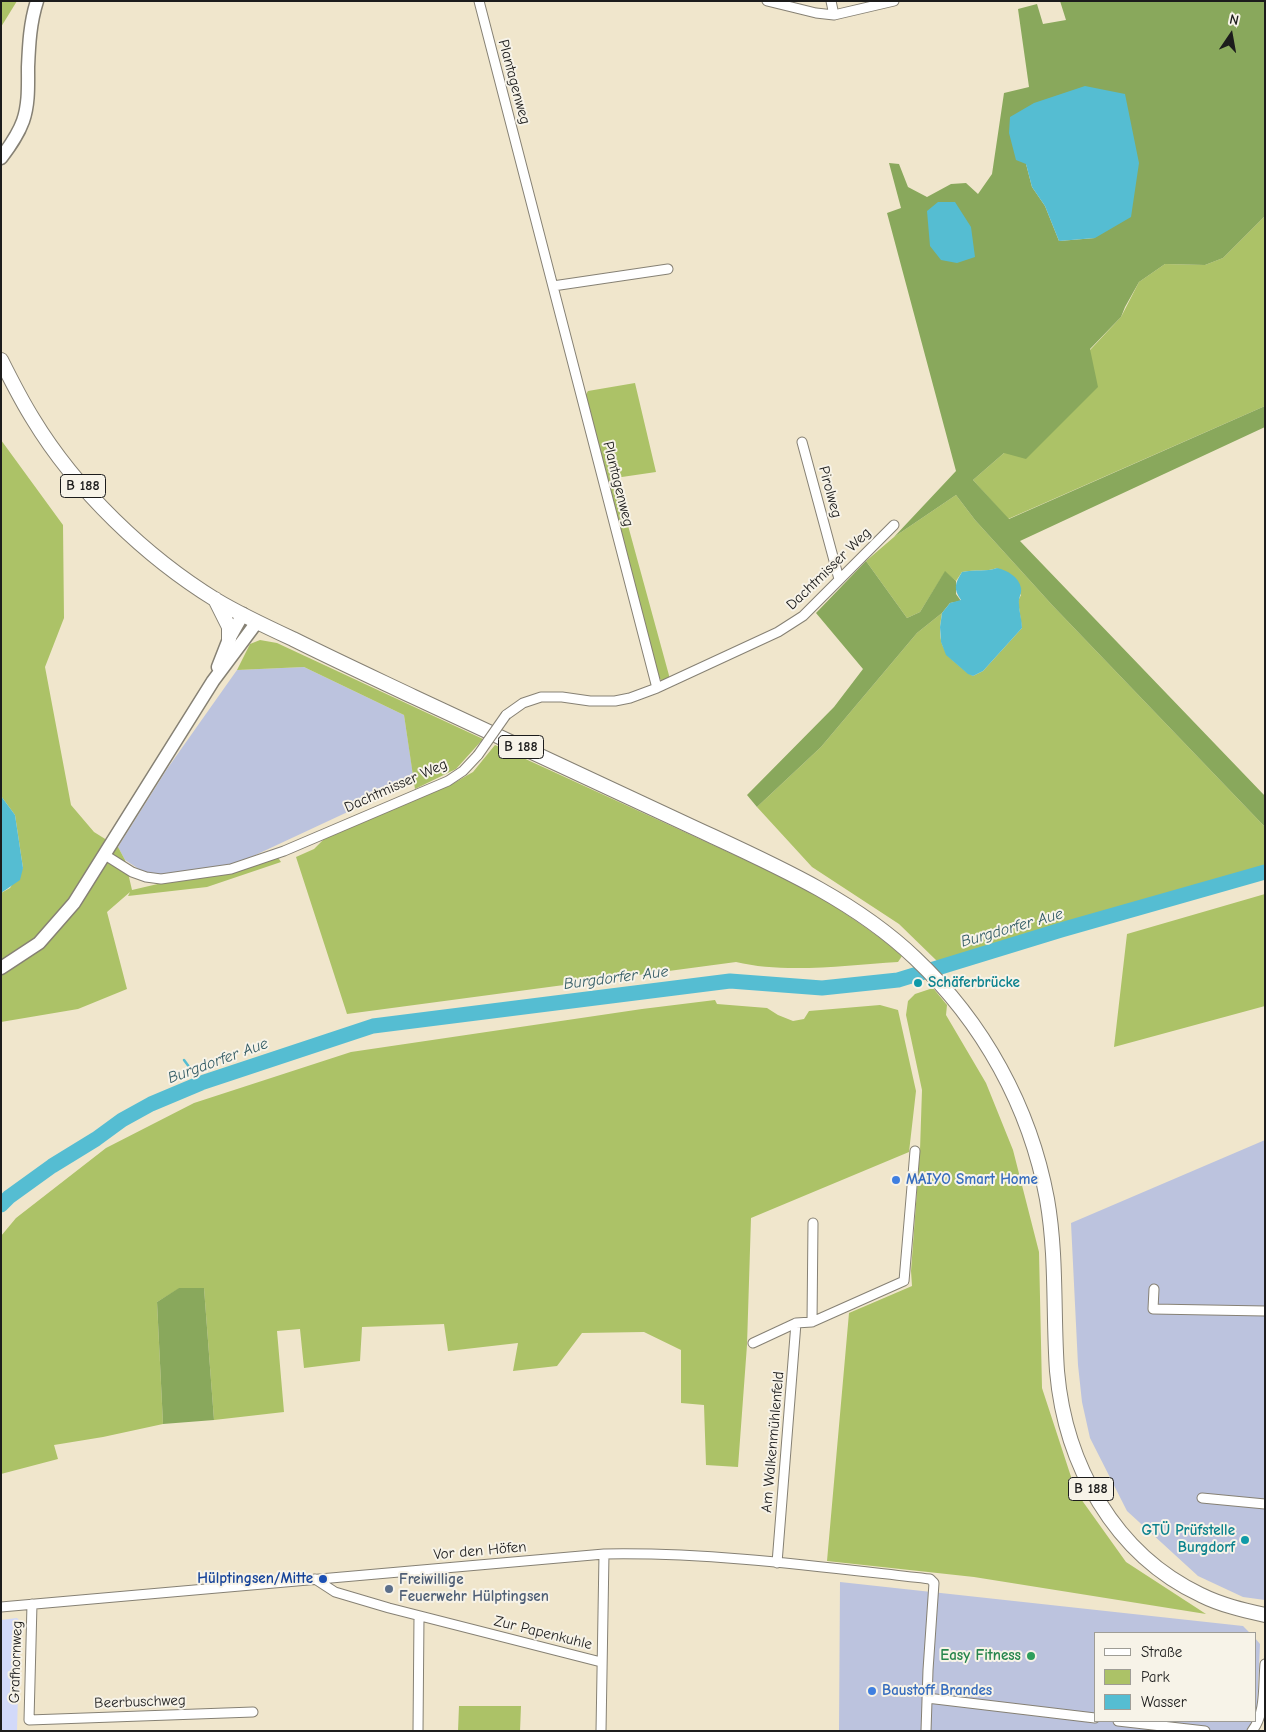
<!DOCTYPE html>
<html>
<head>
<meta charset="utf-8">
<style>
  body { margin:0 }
  #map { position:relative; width:1266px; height:1732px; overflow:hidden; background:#f0e6cc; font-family:"Comic Neue",sans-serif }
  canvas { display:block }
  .frame { position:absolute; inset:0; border:2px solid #1c1c1c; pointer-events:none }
  .legend { position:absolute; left:1094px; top:1632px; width:162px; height:90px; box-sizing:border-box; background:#f7f3e8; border:1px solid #9f9d96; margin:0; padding:6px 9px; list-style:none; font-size:15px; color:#1c1c1c }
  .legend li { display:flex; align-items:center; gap:10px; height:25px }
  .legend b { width:25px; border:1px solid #9f9d96 }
  .north { position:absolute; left:1206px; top:10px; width:50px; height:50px; -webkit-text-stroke:4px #f7f3e8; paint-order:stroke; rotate:12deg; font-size:14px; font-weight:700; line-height:20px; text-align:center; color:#1c1c1c }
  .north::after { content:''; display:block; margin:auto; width:18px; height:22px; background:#1c1c1c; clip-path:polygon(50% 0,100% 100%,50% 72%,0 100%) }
</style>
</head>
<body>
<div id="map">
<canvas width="1266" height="1732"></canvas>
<div class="frame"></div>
<ul class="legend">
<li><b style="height:6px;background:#fff"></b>Straße</li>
<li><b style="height:14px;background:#acc267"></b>Park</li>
<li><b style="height:14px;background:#55bdd2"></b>Wasser</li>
</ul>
<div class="north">N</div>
</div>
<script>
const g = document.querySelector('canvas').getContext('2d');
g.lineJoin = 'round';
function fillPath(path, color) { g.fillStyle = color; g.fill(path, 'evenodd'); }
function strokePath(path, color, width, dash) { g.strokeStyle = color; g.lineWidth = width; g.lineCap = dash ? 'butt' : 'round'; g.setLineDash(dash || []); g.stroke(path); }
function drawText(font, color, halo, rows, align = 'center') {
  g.font = font + ' "Comic Neue",sans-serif'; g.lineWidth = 4; g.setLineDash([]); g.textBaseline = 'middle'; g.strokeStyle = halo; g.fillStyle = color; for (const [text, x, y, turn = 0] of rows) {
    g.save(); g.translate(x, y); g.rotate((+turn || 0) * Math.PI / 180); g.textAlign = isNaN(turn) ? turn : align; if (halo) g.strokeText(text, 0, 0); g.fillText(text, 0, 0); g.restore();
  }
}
fillPath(new Path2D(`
  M17 1618 20 1621 17 1731H1V1620Z`), '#d2d9f9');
fillPath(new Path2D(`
  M304 667 404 715 414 781 234 865 163 876 145 873 125 860 118 847 167 769 237 670Z
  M1265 1140V1600L1243 1597 1198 1576 1127 1511 1090 1438 1082 1402 1078 1365 1071 1223Z
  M840 1582 1243 1626 1250 1633H1095V1721H1255V1638L1260 1644 1256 1731H839Z`), '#bcc3de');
fillPath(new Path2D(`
  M1 1H17L1 27Z
  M1265 216V406L1008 519 973 480 1004 453 1090 350 1121 317 1139 282 1165 264 1205 265 1223 258Z
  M635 383 656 472 615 478 670 679 662 681 656 674 585 396 588 391Z
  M1 440 63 525 64 618 45 667 71 805 94 832 118 847 125 860 132 890 162 883 228 872 277 856 281 862 207 887 128 896 130 892 107 912 127 989 78 1009 1 1022V893L10 888 23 868 15 815 1 796Z
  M956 495 975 520 1053 606 1265 827V866L937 961 899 924 812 867 757 807 821 747 917 633 942 613C938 635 939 649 957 664 962 668 967 673 973 676L983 671 1022 628 1018 601 1021 595 997 568C986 572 975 569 962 572L956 581 945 572 920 612 907 618 866 561 894 537Z
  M260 640 277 643 483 739 456 769 415 789 404 715 304 667 237 670 250 644Z
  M495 745 800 885C836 907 871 929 902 956L898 962C847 965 786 974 736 962L347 1014 296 857 314 849 327 836 454 783 473 772Z
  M1265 894V1006L1114 1047 1127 934Z
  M933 988 947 1005 946 1015 986 1083 1013 1150 1039 1252 1042 1388 1076 1492 1126 1562 1206 1614 974 1577 827 1561 849 1313 912 1286 911 1271 920 1150 922 1090 906 1015 908 1001 915 994Z
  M715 1000 717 1004 767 1008 778 1015 793 1021 804 1019 809 1011 880 1005 898 1010 916 1091 909 1152 751 1218 747 1345 738 1467 706 1465 704 1405 681 1403V1350L644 1332 582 1333 557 1366 513 1371 518 1343 448 1351 444 1324 362 1327 360 1361 304 1368 300 1329 277 1331 284 1412 214 1420 204 1288H180L157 1302 163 1424 103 1437 54 1445 58 1459 1 1474V1236L16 1218 106 1148 194 1103 351 1052 642 1009Z
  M459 1706H521L520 1731H458Z`), '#acc267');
fillPath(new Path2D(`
  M1060 1H1265V216L1223 258 1205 265 1165 264 1139 282 1125 307 1121 317 1090 349 1098 387 1026 459 1004 453 973 480 1009 519 1265 406V427L1020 541 1265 796V827L1053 606 975 520 956 495 894 537 956 471 887 213 901 208 889 163 899 164 908 187 927 197 951 184 966 183 978 194 992 174 1004 93 1029 87 1018 9 1037 4 1043 24 1066 20ZM1026 164 1095 238 1059 241 1045 206 1032 187Z
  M866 561 907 618 920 612 945 571 956 581V594L961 601 950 603 942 613 917 633 821 747 757 807 747 795 834 707 863 669 816 613Z
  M179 1288H204L214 1420 163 1424 157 1302Z`), '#89a85c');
fillPath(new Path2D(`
  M1085 86 1125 94 1139 163 1131 217 1095 238 1059 241 1045 206 1032 187 1026 164 1016 160 1009 133 1010 117 1034 103Z
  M938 202H955L971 227 975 257 957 263 941 260 930 246 927 211Z
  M997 568C1007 570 1019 577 1021 588 1022 594 1018 598 1019 604 1019 612 1022 620 1022 628L983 671 973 676 968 674 946 655 941 642 940 627 942 613 950 603 961 600C953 589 955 583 962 572 975 569 986 572 997 568Z
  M1 796 15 815 23 868 20 880 1 893Z`), '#55bdd2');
strokePath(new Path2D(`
  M184 1060 201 1083`), '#55bdd2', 2.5);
strokePath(new Path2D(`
  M1 1205 9 1197 52 1166 96 1139 122 1120 151 1104 201 1083 373 1026 730 981 822 988 898 980 1061 930 1265 872`), '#55bdd2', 15);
const street = new Path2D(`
  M479 1 657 688
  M767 1 816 13 834 15 894 1
  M831 1 834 15
  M553 286 668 269
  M802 442 839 579
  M506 715 523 703 541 697H562L590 701H615L630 698 657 688 778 632 803 616 894 525
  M105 855 132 872 146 877 161 879 231 869 284 851 448 781 463 771 478 755
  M1154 1289 1153 1309 1265 1311
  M812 1322 813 1223
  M753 1343 796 1323
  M1202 1498 1265 1504
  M777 1563 796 1323 812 1322 904 1281 915 1151
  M315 1579 335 1592 389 1608 601 1662
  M32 1604 29 1720 253 1712
  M1 1607 604 1554C713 1552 822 1567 930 1579L934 1583 928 1670 926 1731
  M927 1698 1095 1718
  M1118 1721 1205 1731
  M418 1731 419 1616
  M601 1731 604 1554
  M1252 1731C1266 1714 1263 1684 1265 1664`);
const secondary = new Path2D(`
  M1 158C10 146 18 135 23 121 29 104 28 85 28 67 29 44 30 23 37 1
  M218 667 229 639 243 614
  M1 968 39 943 74 903 213 681 257 622`);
const primary = new Path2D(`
  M1 360C11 380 21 400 33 419 76 490 146 557 216 600 241 615 267 627 293 639 333 659 374 678 414 697 504 739 594 781 684 823 765 861 850 896 915 958 983 1022 1030 1107 1047 1199 1057 1256 1053 1314 1057 1371 1065 1464 1114 1554 1201 1595 1221 1605 1243 1610 1265 1615
  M215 599 229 627V639`);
strokePath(street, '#868174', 11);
strokePath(secondary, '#868174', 15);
strokePath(primary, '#868174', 16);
strokePath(street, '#fff', 9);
strokePath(secondary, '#fff', 12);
strokePath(primary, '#fff', 14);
const streetBridge = new Path2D(`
  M478 755 506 715`);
strokePath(streetBridge, '#868174', 11, []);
strokePath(streetBridge, '#fff', 9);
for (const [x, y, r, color] of [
  [918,983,5,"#0f9aa8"],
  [896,1180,5,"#3f7fe0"],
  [1245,1540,5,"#0f9aa8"],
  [323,1579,5,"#1a4fb4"],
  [389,1589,5,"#5c6f8a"],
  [1031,1656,5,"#2e9e5b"],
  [872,1691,5,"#3f7fe0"]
]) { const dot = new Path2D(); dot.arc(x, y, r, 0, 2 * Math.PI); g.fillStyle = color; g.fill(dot); strokePath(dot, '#f7f3e8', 2); }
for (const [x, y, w] of [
  [83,486,45],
  [521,747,45],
  [1091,1489,45]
]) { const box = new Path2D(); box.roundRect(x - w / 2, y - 11.5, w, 23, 4); g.fillStyle = '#f7f3e8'; g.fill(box); strokePath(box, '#1c1c1c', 1); }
drawText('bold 14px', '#1c1c1c', null, [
  ["B 188",83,486],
  ["B 188",521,747],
  ["B 188",1091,1489]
]);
drawText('15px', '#1c1c1c', '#f7f3e8', [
  ["Plantagenweg",514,82,75],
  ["Plantagenweg",618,484,76],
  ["Pirolweg",830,492,75],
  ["Dachtmisser Weg",829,569,-44],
  ["Dachtmisser Weg",396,786,-24],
  ["Am Walkenmühlenfeld",773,1442,-85],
  ["Vor den Höfen",480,1551,-5],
  ["Zur Papenkuhle",543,1633,14],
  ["Grafhornweg",16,1662,-88],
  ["Beerbuschweg",140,1702,-2]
]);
drawText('bold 15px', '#0d838f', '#f7f3e8', [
  ["Schäferbrücke",928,983],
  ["GTÜ Prüfstelle",1235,1531,"right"],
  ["Burgdorf",1235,1548,"right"]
], 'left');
drawText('bold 15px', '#366cbe', '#f7f3e8', [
  ["MAIYO Smart Home",906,1180],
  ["Baustoff Brandes",882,1691]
], 'left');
drawText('bold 15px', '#164399', '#f7f3e8', [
  ["Hülptingsen/Mitte",313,1579]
], 'right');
drawText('bold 15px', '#4e5e75', '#f7f3e8', [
  ["Freiwillige",399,1580],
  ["Feuerwehr Hülptingsen",399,1597]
], 'left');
drawText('bold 15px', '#27864d', '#f7f3e8', [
  ["Easy Fitness",1021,1656]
], 'right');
drawText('italic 16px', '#335c65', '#f7f3e8', [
  ["Burgdorfer Aue",1012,928,-16],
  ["Burgdorfer Aue",616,978,-7],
  ["Burgdorfer Aue",218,1061,-20]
]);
</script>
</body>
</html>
